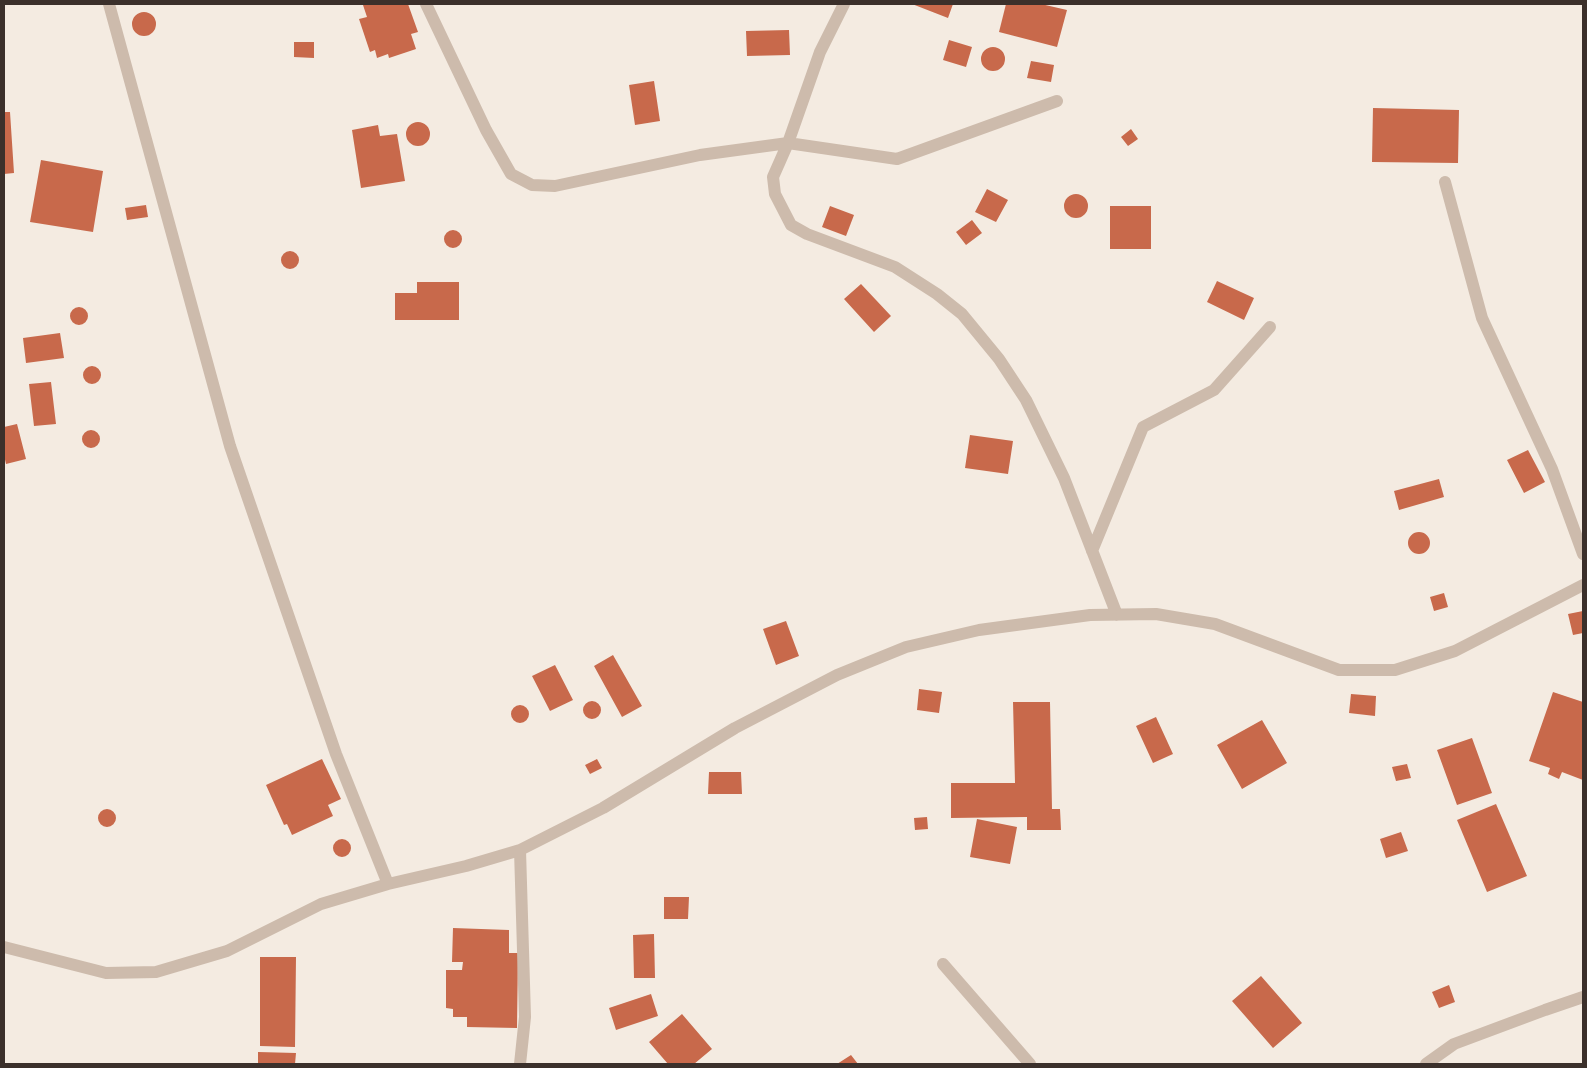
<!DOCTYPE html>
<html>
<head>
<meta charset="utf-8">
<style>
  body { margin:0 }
  #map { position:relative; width:1587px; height:1068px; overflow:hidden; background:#f4ebe1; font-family:Cabin,sans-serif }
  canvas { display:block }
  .frame { position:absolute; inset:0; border:5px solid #3b302b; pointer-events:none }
</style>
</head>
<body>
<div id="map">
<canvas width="1587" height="1068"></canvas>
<div class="frame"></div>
</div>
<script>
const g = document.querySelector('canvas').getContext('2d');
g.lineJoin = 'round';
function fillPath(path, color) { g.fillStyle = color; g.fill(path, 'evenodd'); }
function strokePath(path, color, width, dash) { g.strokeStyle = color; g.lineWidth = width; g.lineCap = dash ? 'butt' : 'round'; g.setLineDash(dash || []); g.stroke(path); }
fillPath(new Path2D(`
  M369 4H408L418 32 411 34 416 49 389 58 388 54 377 58 375 50 370 52 359 19 367 17 363 5Z
  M912 4H953L948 18Z
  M1006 4H1041L1067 10 1057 47 999 32Z
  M132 24a12 12 0 1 1 24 0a12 12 0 1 1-24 0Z
  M789 30 790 55 747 56 746 31Z
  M949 40 972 47 966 67 943 60Z
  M294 42H314V58L294 57Z
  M981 59a12 12 0 1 1 24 0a12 12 0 1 1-24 0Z
  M1031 61 1054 65 1051 82 1027 78Z
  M654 81 660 121 635 125 629 85Z
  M1373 108 1459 110 1458 163 1372 162Z
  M4 112H10L14 173 4 174Z
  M406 134a12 12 0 1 1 24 0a12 12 0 1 1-24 0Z
  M378 125 380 136 397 134 405 181 361 188 352 130Z
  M1131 129 1138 139 1128 146 1121 137Z
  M41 160 103 171 93 232 30 222Z
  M987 189 1008 200 996 222 975 212Z
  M1064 206a12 12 0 1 1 24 0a12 12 0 1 1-24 0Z
  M146 205 148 217 127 220 125 208Z
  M830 206 854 215 846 236 822 227Z
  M1110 206H1151V249H1110Z
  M972 220 982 233 966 245 956 232Z
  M444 239a9 9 0 1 1 18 0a9 9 0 1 1-18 0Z
  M281 260a9 9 0 1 1 18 0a9 9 0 1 1-18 0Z
  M1217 281 1254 298 1244 320 1207 302Z
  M417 282H459V320H395V293H417Z
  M861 284 891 316 874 332 844 299Z
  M70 316a9 9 0 1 1 18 0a9 9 0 1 1-18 0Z
  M60 333 64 358 26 363 23 338Z
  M83 375a9 9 0 1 1 18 0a9 9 0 1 1-18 0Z
  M51 382 56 424 34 426 29 384Z
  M17 424 26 459 6 464 4 455V427Z
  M82 439a9 9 0 1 1 18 0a9 9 0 1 1-18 0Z
  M970 435 1013 441 1008 474 965 468Z
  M1528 450 1545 482 1524 493 1507 460Z
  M1439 479 1444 497 1399 510 1394 491Z
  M1408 543a11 11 0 1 1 22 0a11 11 0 1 1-22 0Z
  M1444 593 1448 607 1434 611 1430 597Z
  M1583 611V633L1573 635 1568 614Z
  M786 621 799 656 776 665 763 629Z
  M613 655 642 706 622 717 594 666Z
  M555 665 573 700 550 711 532 676Z
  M919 689 942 692 939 713 917 710Z
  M1553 692 1583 702V780L1562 772 1559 779 1548 774 1550 768 1529 761Z
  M1351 694 1376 696 1375 716 1349 713Z
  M583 710a9 9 0 1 1 18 0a9 9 0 1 1-18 0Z
  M1013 702H1050L1052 809H1060L1061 830H1027V817L951 818V783H1015Z
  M511 714a9 9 0 1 1 18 0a9 9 0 1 1-18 0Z
  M1156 717 1173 754 1153 763 1136 726Z
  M1262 720 1287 763 1242 789 1217 745Z
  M1472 738 1492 793 1457 805 1437 750Z
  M322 759 341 799 328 805 333 816 292 835 287 824 284 825 266 785Z
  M597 759 602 768 590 774 585 765Z
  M1407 764 1411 778 1396 781 1392 767Z
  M709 772H741L742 794H708Z
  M1496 804 1527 876 1487 892 1457 820Z
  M98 818a9 9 0 1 1 18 0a9 9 0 1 1-18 0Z
  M927 817 928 829 915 830 914 818Z
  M977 819 1017 827 1010 864 970 857Z
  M1401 832 1408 851 1386 858 1380 839Z
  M333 848a9 9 0 1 1 18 0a9 9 0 1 1-18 0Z
  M664 897H689L688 919H664Z
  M453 928 509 930V953H518L517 1028 467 1027V1017H453V1009L446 1008V970H462L463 962H452Z
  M654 934 655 978H634L633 935Z
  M260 957H296L295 1047 260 1046Z
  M1261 976 1302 1023 1273 1048 1232 1001Z
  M1449 985 1455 1002 1439 1008 1432 992Z
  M651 994 658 1016 616 1030 609 1008Z
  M682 1014 712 1049 694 1064H668L649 1042Z
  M258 1052 296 1053 295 1064H258Z
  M851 1055 858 1064H837Z`), '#c8694b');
strokePath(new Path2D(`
  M109 4 230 446 336 754 388 884
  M426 4 486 130 511 174 532 185 555 186 700 155 788 143 897 159 1057 101
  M844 4 820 52 788 143 773 177 775 194 791 225 807 234 895 267 937 294 962 314 999 359 1026 400 1064 478 1117 615
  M1445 182 1482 318 1552 469 1583 554
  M1092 551 1143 427 1214 390 1270 327
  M520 850 525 1017 520 1064
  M4 947 106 973 156 972 227 951 321 904 388 884 466 866 520 850 603 808 735 728 837 675 906 647 979 630 1090 615 1156 614 1215 624 1339 670H1395L1455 651 1583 585
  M943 964 1030 1064
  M1426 1064 1454 1044 1545 1010 1583 997`), '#cdbbac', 12);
</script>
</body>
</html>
